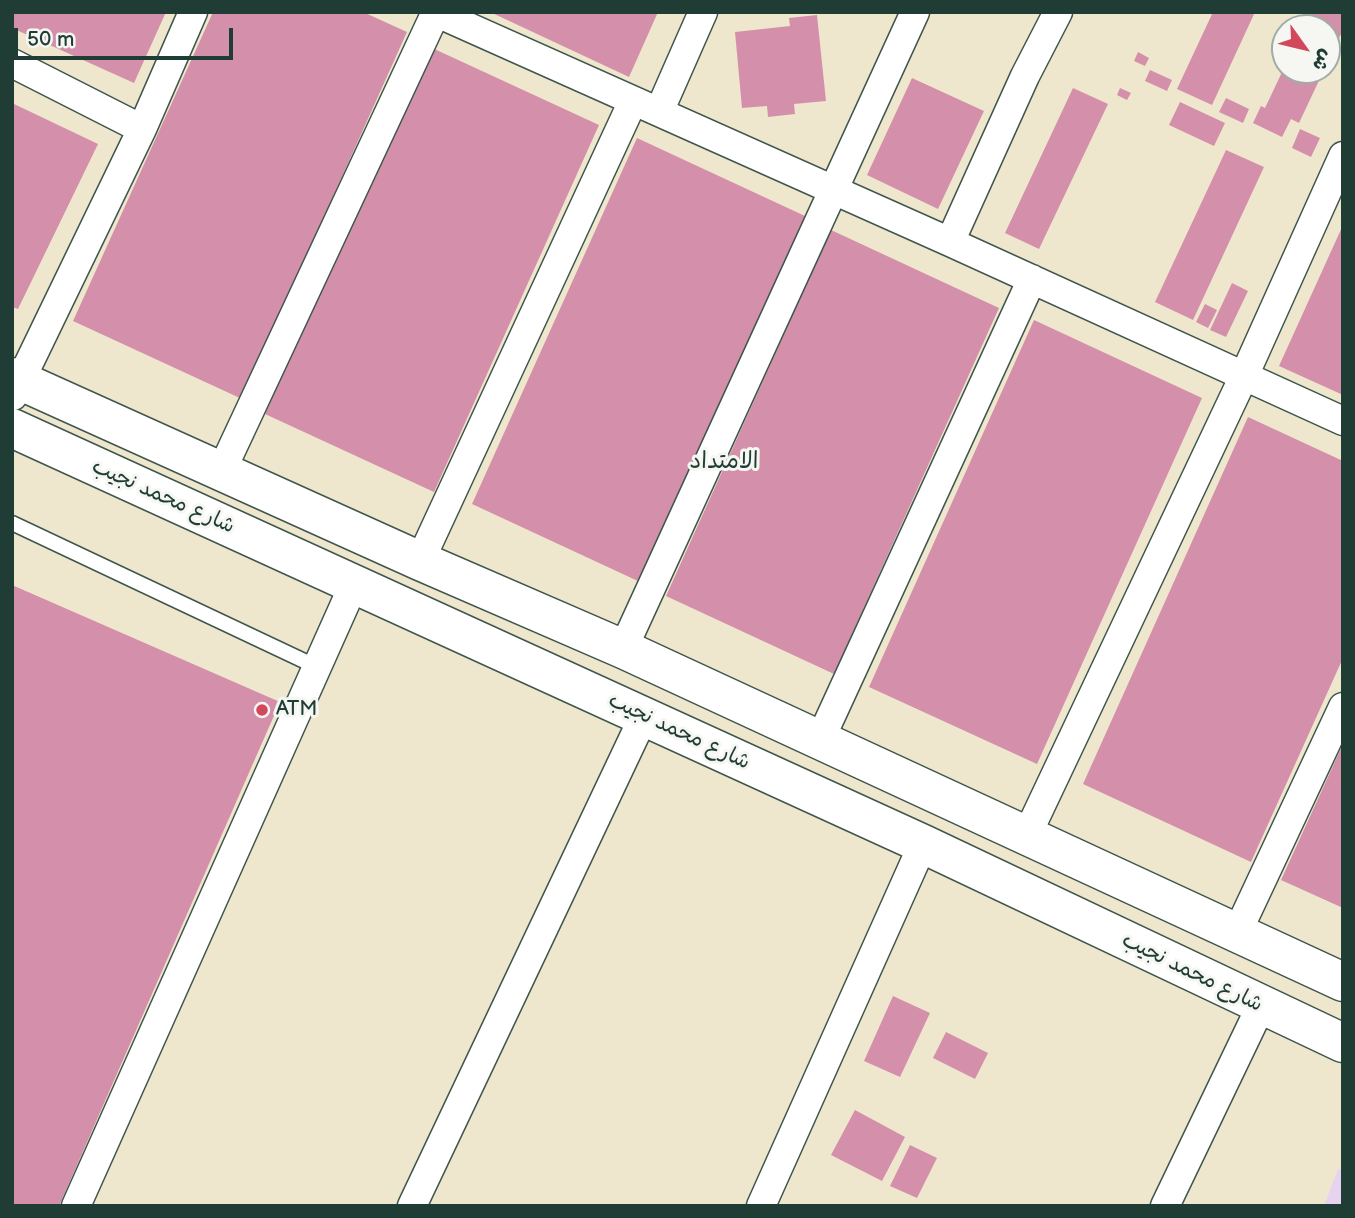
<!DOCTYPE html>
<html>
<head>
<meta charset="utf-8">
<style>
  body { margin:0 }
  #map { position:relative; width:1355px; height:1218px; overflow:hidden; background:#eee7ce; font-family:"Balsamiq Sans","Playpen Sans Arabic",sans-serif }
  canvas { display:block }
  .frame { position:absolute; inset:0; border:14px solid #1f3d34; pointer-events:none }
  .north { position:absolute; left:1271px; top:14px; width:70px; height:70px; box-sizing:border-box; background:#f6f6f2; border:2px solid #a0aca6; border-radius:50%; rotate:124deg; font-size:19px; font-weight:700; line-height:28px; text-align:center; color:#1f3d34 }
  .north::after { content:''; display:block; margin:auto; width:24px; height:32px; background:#d1495b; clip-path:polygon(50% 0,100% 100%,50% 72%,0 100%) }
  .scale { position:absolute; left:14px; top:28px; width:219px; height:32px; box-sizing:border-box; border:4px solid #1f3d34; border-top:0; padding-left:9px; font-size:21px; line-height:24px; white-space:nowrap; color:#1f3d34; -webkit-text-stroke:5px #f6f6f2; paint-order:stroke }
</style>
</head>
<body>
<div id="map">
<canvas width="1355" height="1218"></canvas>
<div class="frame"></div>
<div class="north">ش</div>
<div class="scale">50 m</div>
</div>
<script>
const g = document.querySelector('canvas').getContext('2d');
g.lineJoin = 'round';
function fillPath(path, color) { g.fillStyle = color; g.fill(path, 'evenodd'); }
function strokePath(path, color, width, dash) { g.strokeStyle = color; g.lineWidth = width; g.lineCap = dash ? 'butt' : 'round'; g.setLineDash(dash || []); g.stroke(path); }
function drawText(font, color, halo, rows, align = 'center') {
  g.font = font + ' "Balsamiq Sans","Playpen Sans Arabic",sans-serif'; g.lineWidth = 6; g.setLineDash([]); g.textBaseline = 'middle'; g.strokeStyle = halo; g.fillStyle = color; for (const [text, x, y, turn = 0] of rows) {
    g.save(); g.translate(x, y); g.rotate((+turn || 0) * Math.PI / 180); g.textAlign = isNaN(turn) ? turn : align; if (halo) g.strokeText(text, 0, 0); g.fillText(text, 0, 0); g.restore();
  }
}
fillPath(new Path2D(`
  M1338 1169 1343 1171V1206H1324Z`), '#e7d2ef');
fillPath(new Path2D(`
  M12 12H166L134 83 12 28Z
  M213 12H363L407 32 242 399 73 321Z
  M490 12H658L629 77Z
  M1213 12H1255L1212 105 1177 89Z
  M1310 12H1343V30L1327 63V28H1303Z
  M817 15 826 101 794 104 795 114 768 117 767 106 742 108 735 32 790 26 789 18Z
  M430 47 599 125 434 492 265 414Z
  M1138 52 1149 58 1145 66 1134 61Z
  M1150 70 1172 80 1167 91 1145 81Z
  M1283 70H1324L1299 123 1291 119 1282 137 1253 123 1261 106 1265 108Z
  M912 78 984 111 938 209 867 175Z
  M1073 88 1108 104 1039 249 1005 233Z
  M1120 88 1131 93 1127 100 1117 95Z
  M1226 98 1249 109 1243 123 1219 112Z
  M1180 102 1225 123 1214 146 1169 125Z
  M12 103 98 144 18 309 12 307Z
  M1300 129 1320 138 1311 157 1292 148Z
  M637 138 805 216 640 582 472 504Z
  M1226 150 1264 167 1193 320 1155 302Z
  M1343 225V395L1279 366Z
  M831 230 999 308 834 674 666 596Z
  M1232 283 1248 291 1226 337 1210 330Z
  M1205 304 1217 310 1208 328 1196 322Z
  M1034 320 1202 398 1037 764 869 687Z
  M1248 417 1343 461V658L1251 862 1083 784Z
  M12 585 280 702 59 1206H12Z
  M1343 744V908L1281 880Z
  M893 996 930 1013 900 1077 864 1061Z
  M946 1032 988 1053 975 1079 933 1058Z
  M855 1110 905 1137 882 1181 831 1155Z
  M910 1145 937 1158 917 1198 890 1186Z`), '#d490aa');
const lane = new Path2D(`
  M12 523 317 667`);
const street = new Path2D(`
  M435 12 950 242 1343 421
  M12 63 142 129
  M659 112 703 12
  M950 242 1025 76 1058 12
  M13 396 142 129 193 12
  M221 472 436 12
  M420 561 633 101
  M623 649 915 12
  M820 740 1032 279
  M1027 835 1244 376 1343 156
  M1237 933 1343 707
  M76 1206 354 584
  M412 1206 644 716
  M761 1206 923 844
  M1165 1206 1261 1006`);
const secondary = new Path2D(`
  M12 377 420 561 623 649 1343 982
  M12 428 923 844 1343 1043`);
strokePath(lane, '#3e564b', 17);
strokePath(street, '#3e564b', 31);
strokePath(secondary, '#3e564b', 41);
strokePath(lane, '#fff', 14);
strokePath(street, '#fff', 28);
strokePath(secondary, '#fff', 38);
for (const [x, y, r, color] of [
  [262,710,7,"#d1495b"]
]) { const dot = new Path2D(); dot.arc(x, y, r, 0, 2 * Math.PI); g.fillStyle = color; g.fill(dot); strokePath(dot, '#f6f6f2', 2.5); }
drawText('21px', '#1f3d34', '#f6f6f2', [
  ["شارع محمد نجيب",163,497,24],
  ["شارع محمد نجيب",679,732,25],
  ["شارع محمد نجيب",1192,973,26]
]);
drawText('21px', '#1f3d34', '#f6f6f2', [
  ["ATM",276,710]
], 'left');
drawText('23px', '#1f3d34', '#f6f6f2', [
  ["الامتداد",724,462]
]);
</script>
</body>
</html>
